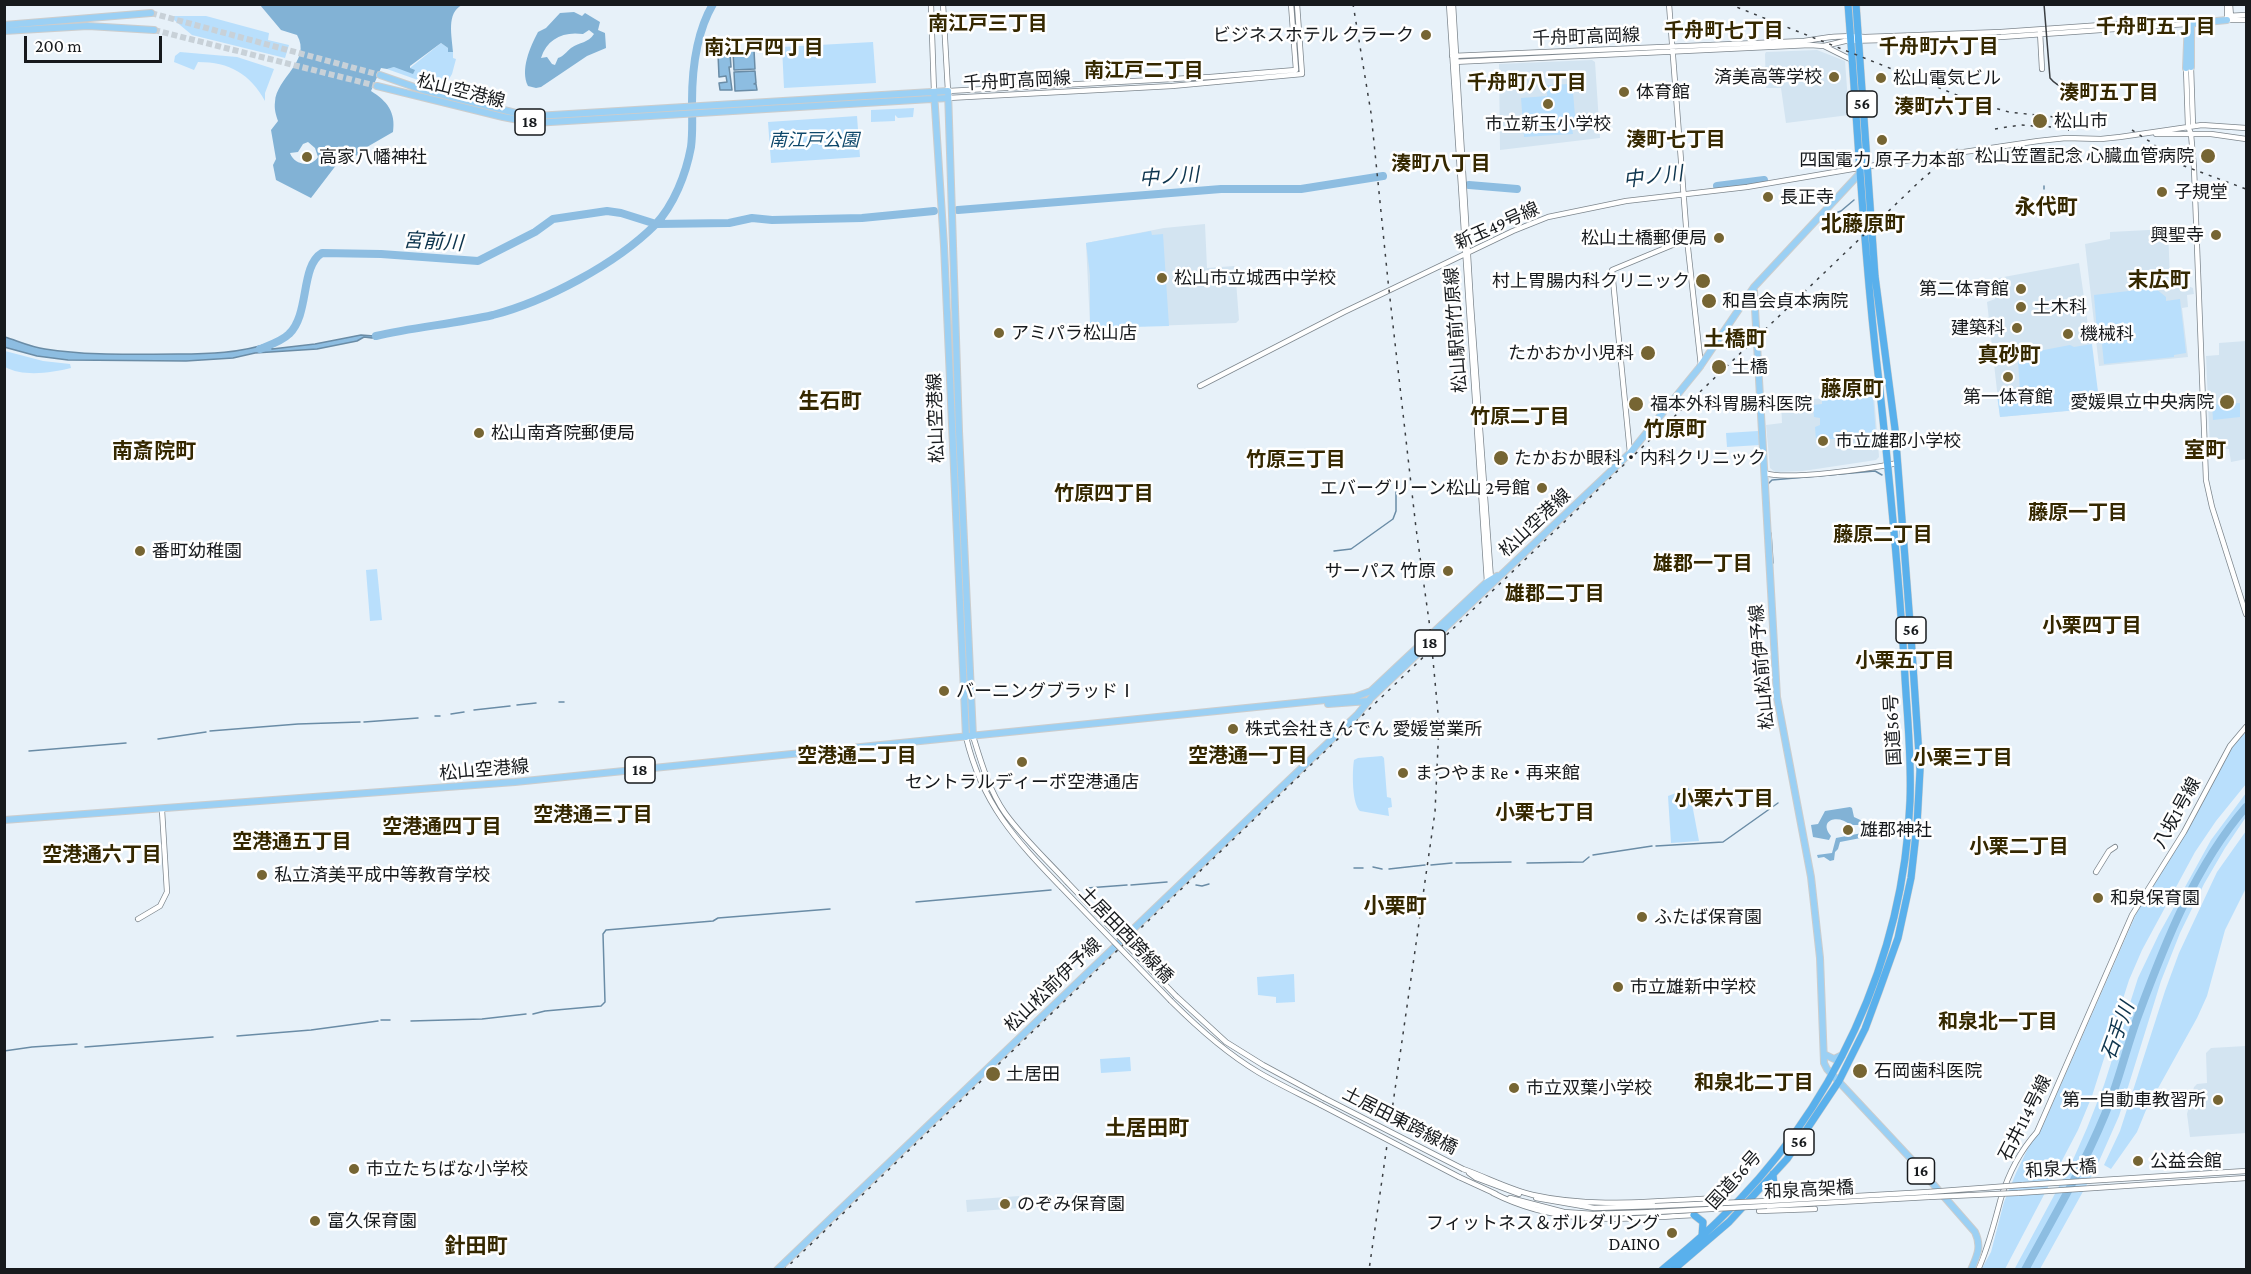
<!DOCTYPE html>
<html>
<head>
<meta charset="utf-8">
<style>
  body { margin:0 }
  #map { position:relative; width:2251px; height:1274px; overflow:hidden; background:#e7f1f9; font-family:"Crimson Pro",serif }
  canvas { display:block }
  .frame { position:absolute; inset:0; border:6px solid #171a1d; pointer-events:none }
  .scale { position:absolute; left:24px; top:36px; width:138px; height:27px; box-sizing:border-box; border:3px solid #171a1d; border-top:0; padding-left:8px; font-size:18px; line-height:21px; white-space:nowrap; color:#171a1d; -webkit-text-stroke:4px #fff; paint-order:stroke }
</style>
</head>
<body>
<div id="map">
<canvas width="2251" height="1274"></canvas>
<div class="frame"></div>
<div class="scale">200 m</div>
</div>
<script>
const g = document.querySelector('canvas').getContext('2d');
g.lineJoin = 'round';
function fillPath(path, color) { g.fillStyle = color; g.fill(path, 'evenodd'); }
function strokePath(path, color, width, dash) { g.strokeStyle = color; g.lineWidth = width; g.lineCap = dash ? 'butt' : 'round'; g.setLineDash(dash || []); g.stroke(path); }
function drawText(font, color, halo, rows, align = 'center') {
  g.font = font + ' "Crimson Pro","Noto Sans JP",serif'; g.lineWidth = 5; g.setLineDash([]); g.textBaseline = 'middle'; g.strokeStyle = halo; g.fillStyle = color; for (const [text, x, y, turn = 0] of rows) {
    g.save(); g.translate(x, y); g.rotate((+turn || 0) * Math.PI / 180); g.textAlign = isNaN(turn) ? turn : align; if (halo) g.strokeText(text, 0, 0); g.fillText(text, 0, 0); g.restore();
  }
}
fillPath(new Path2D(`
  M1817 50 1845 61 1849 115 1786 123 1781 88H1766L1765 54 1766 52Z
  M1592 60 1595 62 1600 138 1500 150 1499 64Z
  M1205 224 1207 268 1234 266 1235 268 1239 320 1236 323 1093 328 1090 325 1086 243 1164 228Z
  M2168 229 2170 279 2193 288 2194 294 2187 295 2188 307 2182 308 2188 357 2099 366 2085 244 2110 239V232Z
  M2079 263 2100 408 2000 417 1987 302 1995 299 1993 279Z
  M2246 341V459L2231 462 2229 449 2210 450 2206 356 2219 355V343Z
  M1874 395 1879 457 1876 460 1803 471 1775 472 1770 468 1766 425 1782 423 1781 401Z
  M2246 1046V1133L2190 1137 2187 1114 2194 1087 2197 1084 2207 1083 2206 1053 2211 1048Z
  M1019 1196 1020 1208 967 1212 966 1200Z`), '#d3e4f1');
fillPath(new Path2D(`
  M174 16H206L269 33 268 40 289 45 285 58 192 35 174 20Z
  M873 42 876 83 784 88 782 47Z
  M441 43 448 48V52H453V58L456 59 452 74 443 89 387 69 394 67 410 68Z
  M180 52 237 57 274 69 265 93V101C250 74 230 62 198 62L194 70 174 62 175 56Z
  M1569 84V92H1573L1576 128H1572L1573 134 1524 137 1521 98 1547 96V85Z
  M914 108 913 117 898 118 895 115V121L871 122V110Z
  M857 116 860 157 771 163 768 122Z
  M1151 231 1152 235 1163 234 1169 326 1093 328 1090 325V275L1086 243Z
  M2155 288 2166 297V301L2180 299 2186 353 2174 355V357L2104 364 2102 344H2100L2099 333 2097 332 2094 295Z
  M2092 344 2100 408 2000 417 1997 395 2020 392 2018 361 2023 354 2070 345 2074 347Z
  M5 351 43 361 70 364 71 368C51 373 23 377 5 367Z
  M1873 397 1876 436 1816 440 1815 427 1820 425V418L1814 417 1813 405 1822 404V399Z
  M2240 403V417L2213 420 2212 405Z
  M1758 431 1760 445 1727 447 1726 433Z
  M377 569 382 620 370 621 366 570Z
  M2246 732V784L2216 821 2195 852 2142 950 2129 980 2092 1096 2078 1130 2005 1269 1981 1270 1991 1252 2004 1202 2016 1173 2030 1144 2044 1123 2137 912 2193 821 2231 747Z
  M1382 756 1384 758 1387 797 1391 798 1392 807 1388 808 1389 816 1360 811C1352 804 1352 772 1354 760L1358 758Z
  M1689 788 1699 841 1671 843 1668 796Z
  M2246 793V817L2225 848 2204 884 2180 933 2161 981 2119 1116 2096 1168 2040 1269 2014 1270 2072 1162 2087 1128 2104 1085 2138 978 2159 934 2211 840Z
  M2246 831V888L2225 930 2207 996 2197 1018 2146 1110 2137 1132 2111 1169 2104 1165 2120 1131 2165 991 2179 953 2217 872Z
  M1294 974 1295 1002 1276 1003V997L1258 995 1257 977Z
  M1130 1057 1131 1071 1101 1073 1100 1059Z`), '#b9dffc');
fillPath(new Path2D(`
  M260 5H462C446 13 452 36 453 52H448V48L441 43 410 66V68L415 70 413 74 394 67 387 69 381 68 371 91C387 101 396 112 393 132L367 147 362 153 351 158H344L337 164 311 198 276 180 273 165 276 159 271 130 278 121C276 115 274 109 275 102 276 78 312 61 297 35L281 30ZM308 142 315 148 318 157C311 168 294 165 290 153L298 152 303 144Z
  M574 12 582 16 585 13 600 22 598 30 605 33 606 48 587 56 541 87 536 88 528 86C520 70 530 47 538 32L546 28 560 13ZM589 30 594 34C588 43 580 42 571 48 566 52 564 56 558 58L555 65 552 64 547 57 541 58C547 39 563 31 583 34Z
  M1850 807 1852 808 1854 817 1871 825V836L1840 842 1838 849 1835 852 1834 860 1830 861 1824 857 1818 858 1817 855 1832 853 1836 838 1862 833V825H1850C1840 814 1817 819 1831 836L1829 840 1813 837 1811 825 1818 824 1825 811Z`), '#82b2d5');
const water = new Path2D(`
  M754 50 755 69 734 70 733 51Z
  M730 53 731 67H729L732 90H720L719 83 727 82 726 76 719 77 718 54Z
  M755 71 756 83 754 84H756L757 90 735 91 734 72Z
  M385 333 386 334 372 338 364 337 357 341 317 349 255 353 233 358 186 361 68 360 37 356 4 347 5 337C18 341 31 347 45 349 89 356 134 354 178 354 209 354 240 353 270 343L272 349 315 344 361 335 374 336Z`);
fillPath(water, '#8dbde1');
strokePath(water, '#6a8ca6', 1.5);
strokePath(new Path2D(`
  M2044 186V189
  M1833 214 1841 211 1854 200
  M1768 484 1772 480 1875 471 1882 475
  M1771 533 1773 563
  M1334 551 1351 549 1393 519 1396 511V486
  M559 702H564
  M517 705 536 703
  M474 710 510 706
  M451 714 464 712
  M435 716H440
  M364 722 418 718
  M210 731 298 724 360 722
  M158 739 206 732
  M29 751 126 743
  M1656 846 1723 842 1778 803
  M1593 855 1652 846
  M1456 863 1511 862
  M1527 863 1583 862 1589 857
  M1431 865 1452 863
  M1373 867 1382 869
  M1354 868H1363
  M1389 869 1425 865
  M1131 885 1167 882
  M1196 885 1202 886 1209 884
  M1087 888 1127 885
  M916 902 1051 890
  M533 1014 545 1011 601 1006 605 1002 603 934 606 930 713 921 718 918 830 909
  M381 1020H390
  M411 1021 482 1019 526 1014
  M237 1036 311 1030 378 1021
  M85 1047 213 1037
  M4 1051 32 1047 77 1044`), '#6a8ca6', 1.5);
strokePath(new Path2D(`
  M1469 185 1517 189
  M1717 186 1764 180
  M958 210 1221 189H1301L1383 176
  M376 336C414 327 454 324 493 315 546 301 616 264 655 225 674 205 686 174 691 147 693 132 692 117 692 102 692 69 696 33 713 4
  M260 349C270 345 282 341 289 334 310 314 300 266 322 253L381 254 478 261 535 232 553 219 607 211 621 213 656 224 729 223 752 218 772 220 862 218 934 211
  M2025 1270C2055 1214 2089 1158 2111 1099 2121 1072 2128 1043 2138 1016 2165 943 2195 866 2246 807`), '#8dbde1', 8);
strokePath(new Path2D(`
  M151 13 380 75
  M154 30 377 86`), '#c8d1d8', 6, [6, 3]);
const minor = new Path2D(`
  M931 4 934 92
  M943 4 948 91 1210 77 1296 70 1291 4
  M1449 4 1487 582
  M1453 4 1471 305 1491 579
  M1669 4 1687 239 1701 366
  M2227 4V20H2246
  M2230 4 2231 17
  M2227 16 2246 15
  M2040 32 2042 69
  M1824 46 1852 60
  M1452 56 1804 41C1828 37 1840 35 1865 37L2001 32 2188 19
  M1453 62 1810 45 1824 46 1845 41 2001 37 2186 24
  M2191 67 2193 126
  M2186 68 2188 126 2191 134 2194 168 2206 480 2212 507 2246 614
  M948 98 1172 86 1302 74 1297 4
  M2156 134H2211L2246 139
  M1200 386 1344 312 1513 231 1548 217 1626 201 1747 187 1876 165 2038 141 2066 138 2101 139 2120 137 2202 125 2246 128
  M1630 453 1612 270 1687 239
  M1765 473C1786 481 1873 468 1898 463
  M973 736C981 762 989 790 1005 813 1023 838 1046 859 1067 882
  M966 737C982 804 1015 839 1061 887
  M2096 872 2109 851 2115 847
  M138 919 160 906 167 892 162 810
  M1127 934 1162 971
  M1176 996 1226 1042 1263 1065 1324 1098
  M1171 1001C1198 1028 1226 1053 1258 1072 1278 1084 1300 1094 1321 1105
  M1463 1169C1486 1177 1508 1189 1533 1195 1595 1209 1660 1200 1723 1198
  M1469 1173 1476 1178 1519 1194
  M1459 1177 1496 1194
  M2022 1185 2246 1171
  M1493 1193C1560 1227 1622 1219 1694 1215
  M2018 1193 2246 1178
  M1783 1194 1829 1192
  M1510 1198 1564 1212 1593 1214 1655 1212
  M1536 1198 1594 1208 1655 1206
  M1767 1201 1928 1192
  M1767 1206 1929 1197
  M1759 1211 1815 1209
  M1978 1270C1989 1246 1994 1223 2001 1198 2008 1175 2021 1150 2037 1132L2132 915 2184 832 2230 746 2246 727`);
const major = new Path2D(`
  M2188 19 2191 24V67
  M2187 24 2227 20
  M4 25 151 13
  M4 31 88 26 154 30
  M2186 68 2188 19
  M380 75 423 90 520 114 536 116 948 91 959 431 973 736
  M377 86 503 117 534 123 948 98
  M934 92 944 246 966 737
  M1754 291 1777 697 1811 877 1820 958 1824 1063 1827 1069 1912 1160 1975 1232C1982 1247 1977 1256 1971 1270
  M1328 704 1369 701
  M4 820 515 782 1355 697 1371 691 1487 582 1497 576
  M1824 1054 1834 1059 1842 1055
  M777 1270 1357 715 1371 698 1630 453 1699 368 1754 287 1862 171`);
const highway = new Path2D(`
  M1773 1174 1774 1186 1783 1194
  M1694 1215 1703 1222 1702 1236
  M1662 1270C1681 1254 1701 1238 1718 1221 1833 1112 1904 959 1910 801 1912 753 1906 706 1904 659 1898 566 1889 474 1879 382 1864 257 1858 131 1848 4
  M1673 1270 1729 1222 1787 1159 1839 1081 1865 1029 1879 991 1898 938 1911 878 1917 825 1920 770 1911 636 1895 429 1875 276 1856 4`);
strokePath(minor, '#7d868d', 6);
strokePath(major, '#cccdcd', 8);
strokePath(highway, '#cccdcd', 8);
strokePath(minor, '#fff', 4.5);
strokePath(major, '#9bd0f4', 6);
strokePath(highway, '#59b0ec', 7);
strokePath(new Path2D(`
  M2044 4 2050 78C2062 93 2078 88 2095 87`), '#3b3f43', 1.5);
strokePath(new Path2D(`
  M1353 4 1371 113 1388 281 1416 528 1430 628 1439 724 1435 812 1369 1270
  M1729 4 1977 103 2009 112 2063 118
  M1995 129 2020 125 2051 127
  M2068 130H2069
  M2132 130 2152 143 2176 163 2246 189
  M784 1270 1920 181 1960 147`), '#3b3f43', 1.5, [3, 6]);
const minorBridge = new Path2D(`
  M1067 882 1176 996
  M1061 887 1171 1001
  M1324 1098 1463 1169
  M1321 1105 1459 1177
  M1928 1192 2022 1185
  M1929 1197 2018 1193
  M1655 1206 1767 1201
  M1655 1212 1767 1206`);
strokePath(minorBridge, '#7d868d', 6, []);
strokePath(minorBridge, '#fff', 4.5);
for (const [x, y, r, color] of [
  [1426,35,6,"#766533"],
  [1834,77,6,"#766533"],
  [1881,78,6,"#766533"],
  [1624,92,6,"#766533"],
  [1548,104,6,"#766533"],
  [2040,121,8,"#766533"],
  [1882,140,6,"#766533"],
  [2208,156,8,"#766533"],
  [307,157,6,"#766533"],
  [2162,192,6,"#766533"],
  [1768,197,6,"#766533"],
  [2216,235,6,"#766533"],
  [1719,238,6,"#766533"],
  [1162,278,6,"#766533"],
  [1703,281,8,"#766533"],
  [2021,289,6,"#766533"],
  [1709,301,8,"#766533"],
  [2021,307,6,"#766533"],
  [2017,328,6,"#766533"],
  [999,333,6,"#766533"],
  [2068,334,6,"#766533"],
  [1648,353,8,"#766533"],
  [1719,367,8,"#766533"],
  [2008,377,6,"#766533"],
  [2227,402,8,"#766533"],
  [1636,404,8,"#766533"],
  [479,433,6,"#766533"],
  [1823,441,6,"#766533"],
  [1501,458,8,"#766533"],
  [1542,488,6,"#766533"],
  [140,551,6,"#766533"],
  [1448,571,6,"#766533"],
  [944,691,6,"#766533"],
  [1233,729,6,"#766533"],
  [1022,762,6,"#766533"],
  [1403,773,6,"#766533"],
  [1848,830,6,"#766533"],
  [262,875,6,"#766533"],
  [2098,898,6,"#766533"],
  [1642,917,6,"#766533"],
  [1618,987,6,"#766533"],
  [1860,1071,8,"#766533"],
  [993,1074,8,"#766533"],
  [1514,1088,6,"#766533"],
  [2218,1100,6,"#766533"],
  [2138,1161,6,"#766533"],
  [354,1169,6,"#766533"],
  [1005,1204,6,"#766533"],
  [315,1221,6,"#766533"],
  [1672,1233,6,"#766533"]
]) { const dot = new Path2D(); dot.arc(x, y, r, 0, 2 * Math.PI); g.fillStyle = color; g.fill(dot); strokePath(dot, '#fff', 2); }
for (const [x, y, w] of [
  [1862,104,30],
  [530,122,30],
  [1911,630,30],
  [1430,643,30],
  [640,770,30],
  [1799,1142,30],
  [1921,1171,27]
]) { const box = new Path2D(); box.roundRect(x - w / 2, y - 13, w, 26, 4.5); g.fillStyle = '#fff'; g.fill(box); strokePath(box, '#171a1d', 1.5); }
drawText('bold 16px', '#171a1d', null, [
  ["56",1862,104],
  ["18",530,122],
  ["56",1911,630],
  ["18",1430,643],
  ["18",640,770],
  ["56",1799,1142],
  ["16",1921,1171]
]);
drawText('18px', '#171a1d', '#fff', [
  ["ビジネスホテル クラーク",1414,35,"right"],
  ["済美高等学校",1822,77,"right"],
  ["松山電気ビル",1893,78],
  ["体育館",1636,92],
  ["松山市",2054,121],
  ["市立新玉小学校",1548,124,"center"],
  ["松山笠置記念 心臓血管病院",2194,156,"right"],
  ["高家八幡神社",319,157],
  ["四国電力 原子力本部",1882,160,"center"],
  ["子規堂",2174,192],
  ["長正寺",1780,197],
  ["興聖寺",2204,235,"right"],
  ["松山土橋郵便局",1707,238,"right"],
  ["松山市立城西中学校",1174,278],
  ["村上胃腸内科クリニック",1690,281,"right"],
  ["第二体育館",2009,289,"right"],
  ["和昌会貞本病院",1722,301],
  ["土木科",2033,307],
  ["建築科",2005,328,"right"],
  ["アミパラ松山店",1011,333],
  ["機械科",2080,334],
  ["たかおか小児科",1634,353,"right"],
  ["土橋",1732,367],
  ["第一体育館",2008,397,"center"],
  ["愛媛県立中央病院",2214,402,"right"],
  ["福本外科胃腸科医院",1650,404],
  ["松山南斉院郵便局",491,433],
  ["市立雄郡小学校",1835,441],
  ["たかおか眼科・内科クリニック",1514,458],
  ["エバーグリーン松山 2号館",1530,488,"right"],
  ["番町幼稚園",152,551],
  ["サーパス 竹原",1436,571,"right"],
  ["バーニングブラッドⅠ",956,691],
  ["株式会社きんでん 愛媛営業所",1245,729],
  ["まつやま Re・再来館",1415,773],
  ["セントラルディーボ空港通店",1022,782,"center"],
  ["雄郡神社",1860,830],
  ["私立済美平成中等教育学校",274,875],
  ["和泉保育園",2110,898],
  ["ふたば保育園",1654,917],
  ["市立雄新中学校",1630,987],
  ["石岡歯科医院",1874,1071],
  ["土居田",1006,1074],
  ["市立双葉小学校",1526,1088],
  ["第一自動車教習所",2206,1100,"right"],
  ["公益会館",2150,1161],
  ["市立たちばな小学校",366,1169],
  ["のぞみ保育園",1017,1204],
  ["富久保育園",327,1221],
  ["フィットネス＆ボルダリング",1660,1223,"right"],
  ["DAINO",1660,1244,"right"]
], 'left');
drawText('18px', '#171a1d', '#fff', [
  ["千舟町高岡線",1586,37,-2],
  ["千舟町高岡線",1017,81,-3],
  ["松山空港線",461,91,14],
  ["新玉49号線",1497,226,-24],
  ["松山駅前竹原線",1456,330,-94],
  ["松山空港線",936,418,-92],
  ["松山空港線",1535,523,-43],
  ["松山松前伊予線",1762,667,-95],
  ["国道56号",1893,730,-93],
  ["松山空港線",484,770,-5],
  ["八坂1号線",2177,813,-61],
  ["土居田西跨線橋",1126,935,46],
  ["松山松前伊予線",1053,985,-44],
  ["石井114号線",2025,1118,-63],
  ["土居田東跨線橋",1400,1121,27],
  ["和泉大橋",2061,1169,-4],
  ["国道56号",1734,1180,-48],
  ["和泉高架橋",1809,1190,-3]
]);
drawText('italic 18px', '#0e486b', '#fff', [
  ["南江戸公園",814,140]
]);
drawText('bold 20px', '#352800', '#fff', [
  ["南江戸三丁目",988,24],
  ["千舟町五丁目",2156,27],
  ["千舟町七丁目",1724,31],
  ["千舟町六丁目",1939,47],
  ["南江戸四丁目",764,48],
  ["南江戸二丁目",1144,71],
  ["千舟町八丁目",1527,83],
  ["湊町五丁目",2109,93],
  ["湊町六丁目",1944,107],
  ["湊町七丁目",1676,140],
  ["湊町八丁目",1441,164],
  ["竹原二丁目",1520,417],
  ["竹原三丁目",1296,460],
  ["竹原四丁目",1104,494],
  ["藤原一丁目",2078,513],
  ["藤原二丁目",1883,535],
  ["雄郡一丁目",1703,564],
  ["雄郡二丁目",1555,594],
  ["小栗四丁目",2092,626],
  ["小栗五丁目",1905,661],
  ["空港通二丁目",857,756],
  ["空港通一丁目",1248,756],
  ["小栗三丁目",1963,758],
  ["小栗六丁目",1724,799],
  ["小栗七丁目",1545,813],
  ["空港通三丁目",593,815],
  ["空港通四丁目",442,827],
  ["空港通五丁目",292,842],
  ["小栗二丁目",2019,847],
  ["空港通六丁目",102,855],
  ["和泉北一丁目",1998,1022],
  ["和泉北二丁目",1754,1083]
]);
drawText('italic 20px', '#0d344d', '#fff', [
  ["中ノ川",1169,177,-4],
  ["中ノ川",1653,177,-7],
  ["宮前川",433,242,3],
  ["石手川",2118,1031,-70]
]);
drawText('bold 21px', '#352800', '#fff', [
  ["永代町",2046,208],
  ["北藤原町",1863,225],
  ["末広町",2159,281],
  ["土橋町",1735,340],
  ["真砂町",2009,356],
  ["藤原町",1852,390],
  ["生石町",830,402],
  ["竹原町",1675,430],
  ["室町",2205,451],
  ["南斎院町",154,452],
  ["小栗町",1395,907],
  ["土居田町",1147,1129],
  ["針田町",476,1247]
]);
</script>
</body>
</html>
